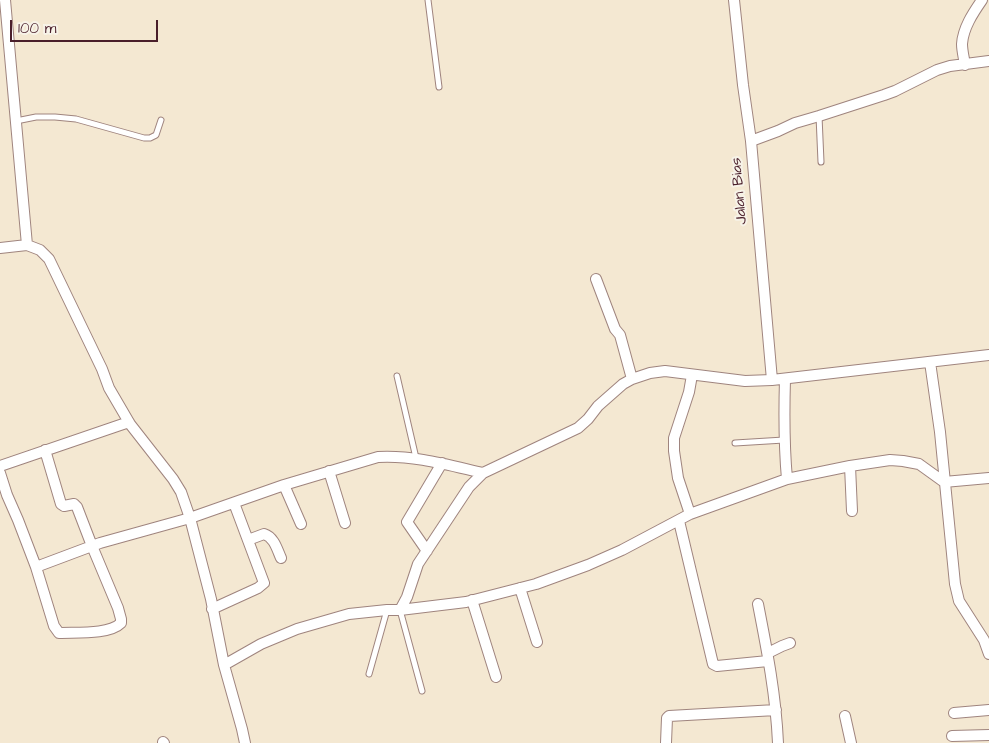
<!DOCTYPE html>
<html>
<head>
<meta charset="utf-8">
<style>
  body { margin:0 }
  #map { position:relative; width:989px; height:743px; overflow:hidden; background:#f4e8d2; font-family:"Architects Daughter",sans-serif }
  canvas { display:block }
  .scale { position:absolute; left:10px; top:20px; width:148px; height:22px; box-sizing:border-box; border:2px solid #4a1f2b; border-top:0; padding-left:6px; font-size:15px; line-height:18px; white-space:nowrap; color:#4a1f2b; -webkit-text-stroke:4px #f7f3e8; paint-order:stroke }
</style>
</head>
<body>
<div id="map">
<canvas width="989" height="743"></canvas>
<div class="scale">100 m</div>
</div>
<script>
const g = document.querySelector('canvas').getContext('2d');
g.lineJoin = 'round';
function strokePath(path, color, width, dash) { g.strokeStyle = color; g.lineWidth = width; g.lineCap = dash ? 'butt' : 'round'; g.setLineDash(dash || []); g.stroke(path); }
function drawText(font, color, halo, rows, align = 'center') {
  g.font = font + ' "Architects Daughter",sans-serif'; g.lineWidth = 4; g.setLineDash([]); g.textBaseline = 'middle'; g.strokeStyle = halo; g.fillStyle = color; for (const [text, x, y, turn = 0] of rows) {
    g.save(); g.translate(x, y); g.rotate((+turn || 0) * Math.PI / 180); g.textAlign = isNaN(turn) ? turn : align; if (halo) g.strokeText(text, 0, 0); g.fillText(text, 0, 0); g.restore();
  }
}
const service = new Path2D(`
  M428 0 439 87
  M819 116 821 162
  M16 121 36 117H55L76 119 144 138H150L156 135 161 120
  M397 376 416 458
  M735 443 784 440
  M400 610 422 691
  M369 674 387 610`);
const minor = new Path2D(`
  M5 0 27 245
  M734 0 743 85 751 141 772 380
  M965 65C964 58 962 51 962 44 963 28 973 13 982 0
  M751 141 778 131 795 123 819 116 884 95 895 91 937 70 950 66 989 61
  M0 248 27 245 40 250 49 259 102 369 109 388 130 424 173 479 181 492 190 518 211 599 224 665 242 729 245 743
  M596 279 615 329 620 335 632 379
  M930 362 940 432 955 584 959 601 984 640 989 654
  M785 379C784 413 784 446 787 479
  M0 466 129 422
  M850 466 852 511
  M329 471 345 523
  M0 473 7 495 18 520 36 567 54 626 59 633C75 632 109 635 121 623V619L118 608 92 546 77 507 74 504 64 506 61 504 45 450
  M284 485 301 524
  M690 514 678 478 674 451V438L689 392 692 375
  M679 521 713 664 717 666 768 661
  M248 540 264 534C274 537 277 549 281 558
  M427 551 407 522 442 463
  M36 567 100 543 190 518 284 485 378 457C414 455 448 465 483 473
  M520 588 537 642
  M472 600 496 677
  M758 604C767 650 776 696 778 743
  M212 609 258 588 264 583 234 503
  M400 610 407 597 418 564 469 487 483 473 578 428 588 419 598 406 623 384 632 379 650 373 665 371 745 381 772 380 989 355
  M768 653 782 646 790 643
  M224 665 261 644 297 629 349 614 387 610H400L466 602 536 584 588 565 622 550 690 514 787 479 850 466 890 460 903 461 919 464 944 482 989 478
  M954 713 989 710
  M845 716 851 743
  M952 736 989 735
  M163 742 164 743
  M666 743 667 718 669 716 776 710`);
strokePath(service, '#9f847e', 7);
strokePath(minor, '#9f847e', 12);
strokePath(service, '#fff', 5);
strokePath(minor, '#fff', 10);
drawText('15px', '#4a1f2b', '#f7f3e8', [
  ["Jalan Bias",740,191,-95]
]);
</script>
</body>
</html>
